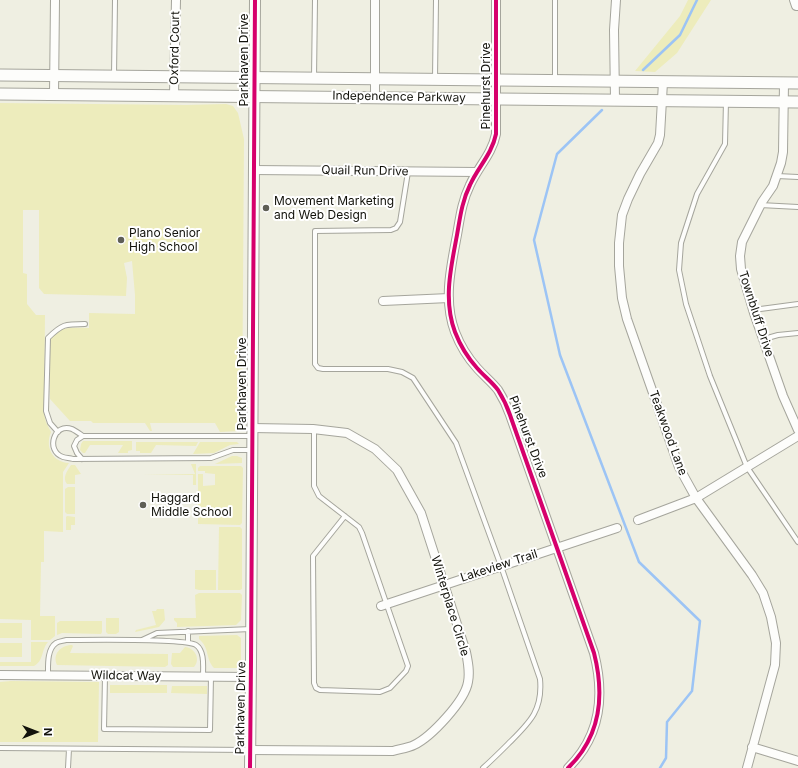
<!DOCTYPE html>
<html>
<head>
<meta charset="utf-8">
<style>
  body { margin:0 }
  #map { position:relative; width:798px; height:768px; overflow:hidden; background:#efefe2; font-family:Inter,sans-serif }
  canvas { display:block }
  .north { position:absolute; left:16px; top:712px; width:40px; height:40px; -webkit-text-stroke:3px #fff; paint-order:stroke; rotate:90deg; font-size:11px; font-weight:700; line-height:16px; text-align:center; color:#12120b }
  .north::after { content:''; display:block; margin:auto; width:14px; height:18px; background:#12120b; clip-path:polygon(50% 0,100% 100%,50% 72%,0 100%) }
</style>
</head>
<body>
<div id="map">
<canvas width="798" height="768"></canvas>
<div class="north">N</div>
</div>
<script>
const g = document.querySelector('canvas').getContext('2d');
g.lineJoin = 'round';
function fillPath(path, color) { g.fillStyle = color; g.fill(path, 'evenodd'); }
function strokePath(path, color, width, dash) { g.strokeStyle = color; g.lineWidth = width; g.lineCap = dash ? 'butt' : 'round'; g.setLineDash(dash || []); g.stroke(path); }
function drawText(font, color, halo, rows, align = 'center') {
  g.font = font + ' Inter,sans-serif'; g.lineWidth = 4; g.setLineDash([]); g.textBaseline = 'middle'; g.strokeStyle = halo; g.fillStyle = color; for (const [text, x, y, turn = 0] of rows) {
    g.save(); g.translate(x, y); g.rotate((+turn || 0) * Math.PI / 180); g.textAlign = isNaN(turn) ? turn : align; if (halo) g.strokeText(text, 0, 0); g.fillText(text, 0, 0); g.restore();
  }
}
fillPath(new Path2D(`
  M688 0H711L677 53 655 72 635 71 680 16Z
  M0 103 186 105 226 104 233 106 238 113 244 139 242 429 239 431 220 432 215 423H150L152 431H150L145 423H93L91 421H70L50 399 49 342C56 325 73 328 89 328V313L135 314V295L132 261 124 263 127 278 126 296 44 294 39 288V210H23V273L27 274V304L36 315H45L44 414 46 422 51 432C45 447 52 462 69 463L63 472V532L44 531V562H41L40 616H55V636L50 640H31V620L0 619Z
  M83 441H132V450L128 451V453H118L123 445H90L85 453H83L80 450 81 444Z
  M136 442H198L196 446 156 445 151 453H140V451H136Z
  M200 442H237L239 444 230 445 214 453 193 454Z
  M232 456H237L242 458V463L215 464Z
  M191 464H196V485H193V475H143L195 474Z
  M71 465H75L81 474 75 475V484H67C62 478 67 471 71 465Z
  M200 466H241L243 468 242 523 240 525 198 524V474H203V486L215 485V474L205 473V471H198V468Z
  M68 487H75V514H67L65 512V489Z
  M67 516 75 517V525H71V530H66V517Z
  M219 527H240L242 529V589L240 590H218Z
  M195 570H216V590H199L195 589Z
  M199 593H240L242 595 241 620 236 625 177 627V623L174 620V618H196L195 595Z
  M157 609H164L165 620 159 627 135 632 136 630 156 625 152 611H156Z
  M106 618H119V632L116 634H108L106 632Z
  M60 621H102V632L101 634 62 633 57 635V623Z
  M0 623H22V638H0Z
  M237 635 241 638V664L238 668H214C205 658 210 648 199 639V636Z
  M31 642H48C41 650 44 661 34 666H0V662H31Z
  M0 643H22V657H0Z
  M72 645 73 646 70 653 168 654V665L165 667 57 665C52 654 61 645 72 645Z
  M185 647C195 648 201 659 194 667H173L171 664 172 653H180Z
  M11 681 99 682 98 742H0V682Z
  M110 685H167V693H110Z
  M172 686H207V694L171 693Z`), '#edecbc');
strokePath(new Path2D(`
  M643 70 680 35 697 0
  M602 110 557 154 534 240 560 355 639 562 700 621 692 691 667 722 666 758 660 768`), '#9cc4f5', 2.5);
const service = new Path2D(`
  M114 76 115 0
  M314 78 315 0
  M435 79 436 0
  M555 80V0
  M726 101 725 144 697 194 681 243 679 270 686 304 710 376 747 467 798 542
  M408 172 400 222 396 228 391 230 315 231V364L318 368 323 369H388L402 372 413 378 456 443 501 566 540 679C543 711 529 723 508 744 500 752 492 760 483 768
  M777 176 798 177
  M760 205 798 207
  M753 310 798 304
  M764 339 778 335 798 333
  M314 429V486L319 496 359 527 362 533 408 666 406 671 390 688 380 692 320 690 316 688 314 683 313 556 345 516
  M58 432 50 423 46 411 48 338C62 324 65 324 85 324
  M252 450H233L211 458 73 459C70 458 66 458 63 457 45 451 54 422 72 429 76 431 80 434 83 436H252
  M82 459 77 453 74 446 77 440 83 436
  M142 640 157 633 251 629
  M188 642V631
  M48 675C48 665 47 649 56 643 59 641 64 641 66 640 86 640 184 638 196 645 205 651 203 667 203 676
  M105 676 104 729 210 730 211 677
  M0 748 250 750
  M68 768 69 749`);
const minor = new Path2D(`
  M496 0V134C492 154 478 167 470 185 462 201 460 218 457 235 451 267 443 300 455 332 460 345 468 358 477 368 484 376 492 382 498 390 503 398 507 406 510 415L594 653C605 696 601 736 568 768
  M794 0 796 6H798
  M663 82 660 135 658 143 640 174 628 199 622 215 619 243V266L622 298 627 319 679 467 686 480 696 498 752 575 763 593 771 617 776 643 775 665 747 768
  M784 83 783 152 781 163 773 186 762 202 742 242 740 256 741 269 754 313 783 396 798 430
  M54 95 55 0
  M174 95 176 0
  M375 97V0
  M615 100 614 30 616 0
  M253 170 477 172
  M383 301 449 298
  M638 520 696 498 798 436
  M381 606 617 528
  M0 675 251 677
  M752 747 798 761
  M250 750 393 751C400 749 408 748 414 745 431 737 465 701 468 682 470 672 468 662 466 652L421 513 397 470 375 449 347 433 313 429 252 428`);
const tertiary = new Path2D(`
  M250 768 251 662 255 0`);
const secondary = new Path2D(`
  M0 75 798 83
  M0 94 798 102`);
strokePath(service, '#a5a59c', 6);
strokePath(minor, '#a5a59c', 10);
strokePath(tertiary, '#a5a59c', 12);
strokePath(secondary, '#a5a59c', 13);
strokePath(service, '#fdfdfb', 4);
strokePath(minor, '#fdfdfb', 8);
strokePath(tertiary, '#fdfdfb', 10);
strokePath(secondary, '#fdfdfb', 11);
strokePath(new Path2D(`
  M496 0V134C492 154 478 167 470 185 462 201 460 218 457 235 451 267 443 300 455 332 460 345 468 358 477 368 484 376 492 382 498 390 503 398 507 406 510 415L594 653C605 696 601 736 568 768
  M250 768 251 662 255 0`), '#d6006c', 4);
for (const [x, y, r, color] of [
  [266,208,4,"#5f5f56"],
  [121,240,4,"#5f5f56"],
  [143,505,4,"#5f5f56"]
]) { const dot = new Path2D(); dot.arc(x, y, r, 0, 2 * Math.PI); g.fillStyle = color; g.fill(dot); strokePath(dot, '#fff', 1.5); }
drawText('12px', '#12120b', '#fff', [
  ["Oxford Court",175,48,-89],
  ["Parkhaven Drive",244,60,-90],
  ["Pinehurst Drive",486,86,-90],
  ["Independence Parkway",399,97,1],
  ["Quail Run Drive",365,171,1],
  ["Townbluff Drive",756,314,72],
  ["Parkhaven Drive",242,384,-90],
  ["Teakwood Lane",668,433,70],
  ["Pinehurst Drive",528,437,69],
  ["Lakeview Trail",499,566,-18],
  ["Winterplace Circle",450,606,73],
  ["Wildcat Way",126,676,1],
  ["Parkhaven Drive",241,708,-89]
]);
drawText('12px', '#12120b', '#fff', [
  ["Movement Marketing",274,201],
  ["and Web Design",274,215],
  ["Plano Senior",129,233],
  ["High School",129,247],
  ["Haggard",151,498],
  ["Middle School",151,512]
], 'left');
</script>
</body>
</html>
